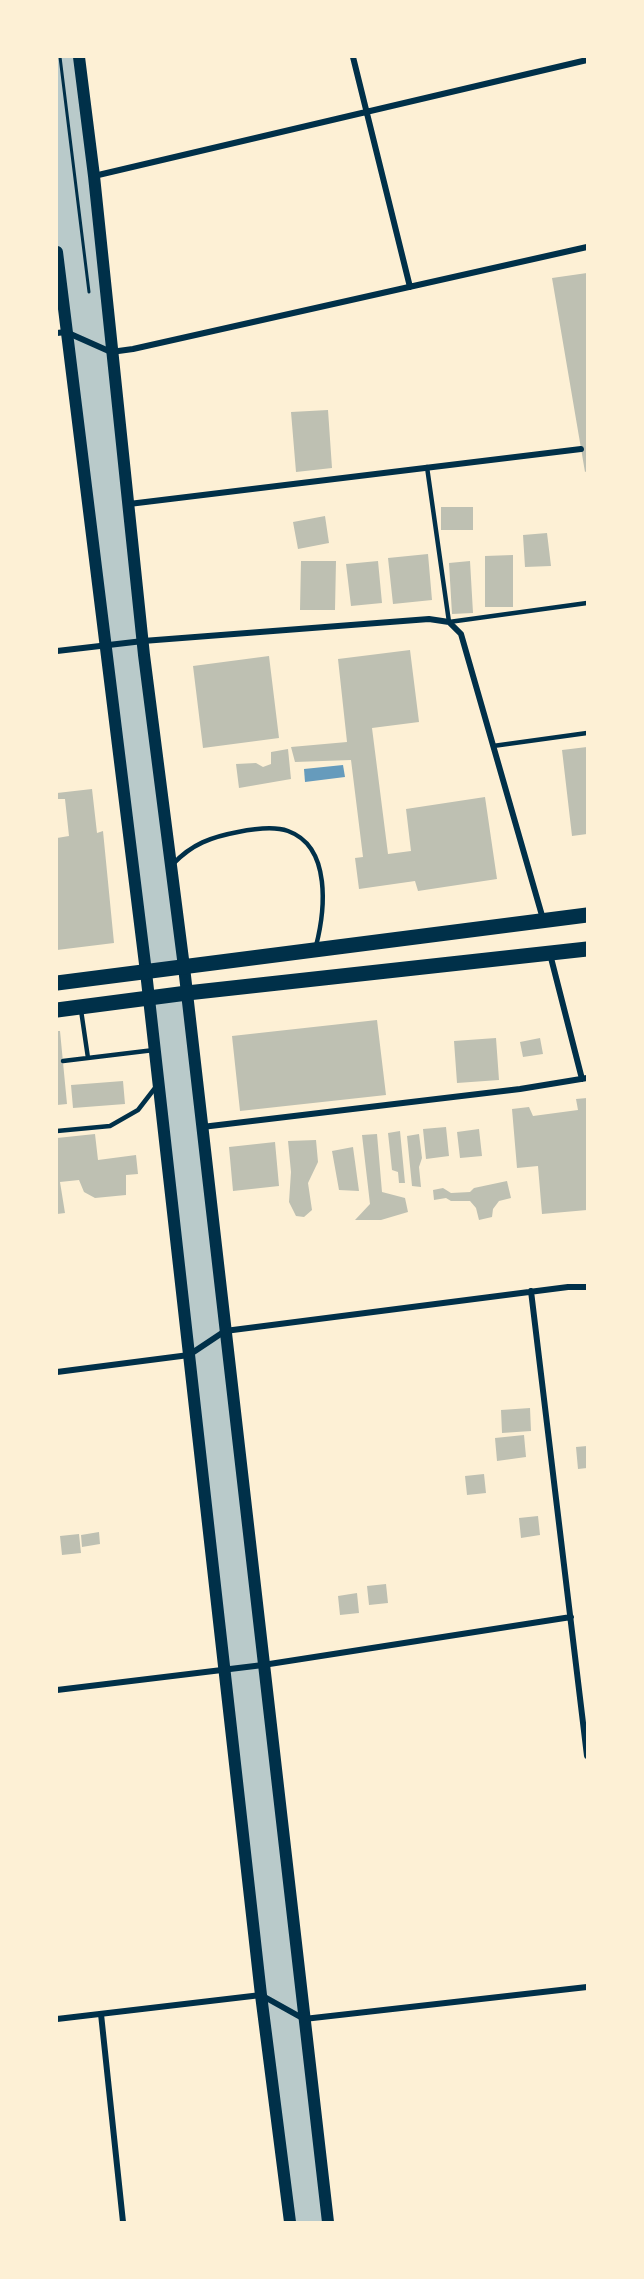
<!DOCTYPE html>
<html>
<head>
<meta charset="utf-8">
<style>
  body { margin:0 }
  #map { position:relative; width:644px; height:2279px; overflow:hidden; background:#fdf0d5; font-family:Merriweather,serif }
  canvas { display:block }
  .frame { position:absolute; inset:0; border:58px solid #fdf0d5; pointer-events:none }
</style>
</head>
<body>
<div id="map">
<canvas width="644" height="2279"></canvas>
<div class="frame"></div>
</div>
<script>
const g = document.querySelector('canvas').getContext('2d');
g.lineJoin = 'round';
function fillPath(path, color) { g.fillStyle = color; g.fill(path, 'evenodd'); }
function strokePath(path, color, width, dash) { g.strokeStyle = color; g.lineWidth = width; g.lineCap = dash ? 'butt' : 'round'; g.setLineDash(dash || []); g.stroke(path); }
fillPath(new Path2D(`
  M57 57H79L184 967 146 972 57 252Z
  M187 993 328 2222H290L149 998Z`), '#b9caca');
fillPath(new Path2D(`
  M343 765 345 777 305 782 304 769Z`), '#669bbc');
fillPath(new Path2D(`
  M587 273V471L585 472 552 278Z
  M328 410 332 468 296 472 291 412Z
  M441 507H473V530H441Z
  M325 516 329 543 298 549 293 522Z
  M547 533 551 566 525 567 523 535Z
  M428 554 432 600 393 604 388 558Z
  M513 555V607H485V556Z
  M301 561H336L335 610H300Z
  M378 561 382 603 351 606 346 564Z
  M470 561 473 613 452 614 449 563Z
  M410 650 419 722 372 728 388 854 411 851 406 809 485 797 497 879 418 891 415 881 359 889 355 858 363 857 351 760 295 762 291 747 347 742 338 659Z
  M269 656 279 738 203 748 193 666Z
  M587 747V834L572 836 562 750Z
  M288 749 291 779 239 788 236 764 256 763 263 767 271 764V752Z
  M92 789 97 833 103 831 114 943 57 950V838L69 836 65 799H57V793Z
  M377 1020 386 1095 240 1111 232 1036Z
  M57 1031H60L67 1104 57 1105Z
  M496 1038 499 1080 457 1083 454 1041Z
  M540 1038 543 1054 523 1057 520 1042Z
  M123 1081 125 1104 73 1108 71 1085Z
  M587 1098V1210L542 1214 538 1166 517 1168 512 1109 529 1107 533 1116 578 1110 576 1099Z
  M446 1127 449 1156 426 1159 423 1129Z
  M479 1129 482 1156 460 1158 457 1132Z
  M400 1131 405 1183H399L398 1172 392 1170 388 1133Z
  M95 1134 98 1160 136 1155 138 1174 126 1175V1195L95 1198 84 1192 79 1180 60 1182 65 1213 57 1214V1138Z
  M377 1134 382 1192 405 1198 408 1212 381 1220H355L370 1204 362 1135Z
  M419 1134 422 1158 419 1167 421 1187 412 1186 407 1136Z
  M316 1140 318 1162 308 1183 312 1210 304 1217 296 1216 289 1202 291 1172 288 1141Z
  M275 1142 279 1186 233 1191 229 1147Z
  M353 1147 359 1191 339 1190 332 1151Z
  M507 1181 511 1198 499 1201 493 1209 492 1217 479 1220 476 1208 470 1201H451L446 1198 434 1200 433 1190 443 1188 451 1193 470 1192 474 1188Z
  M530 1408 531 1431 502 1433 501 1410Z
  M524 1435 526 1457 497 1461 495 1438Z
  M587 1446V1468L578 1469 576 1447Z
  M484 1474 486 1493 467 1495 465 1476Z
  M538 1516 540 1535 521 1538 519 1518Z
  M99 1532 100 1544 82 1547 81 1535Z
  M79 1534 81 1553 62 1555 60 1536Z
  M386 1584 388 1603 369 1605 367 1586Z
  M357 1593 359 1613 340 1615 338 1596Z`), '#bec0b2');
strokePath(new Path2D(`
  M60 57 89 292`), '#003049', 3);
strokePath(new Path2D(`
  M427 467 449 622 587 603
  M493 746 587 733
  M173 864C192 844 211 837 238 832 253 829 274 826 288 831 332 847 325 911 316 946
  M81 1010 88 1058
  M63 1061 154 1050
  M57 1131 110 1126 138 1110 155 1088`), '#003049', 4.5);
strokePath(new Path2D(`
  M353 57 410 287
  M94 176 587 60
  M57 333 66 332 111 352 133 349 587 247
  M129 504 581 449
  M57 651 143 641 429 619 449 622 461 634 543 919
  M550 954 582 1079
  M202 1127 520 1089 587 1078
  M531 1291 587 1756
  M57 1372 189 1355 225 1331 568 1287H587
  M57 1690 263 1665 571 1617
  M101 2014 123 2222
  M57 2019 261 1995 304 2019 587 1987`), '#003049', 6);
strokePath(new Path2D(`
  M79 57 94 176 144 655 184 967 328 2222
  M57 252 146 972 261 1995 290 2222`), '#003049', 12);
strokePath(new Path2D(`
  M57 983 587 915
  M57 1010 187 993 587 949`), '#003049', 15);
</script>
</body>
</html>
